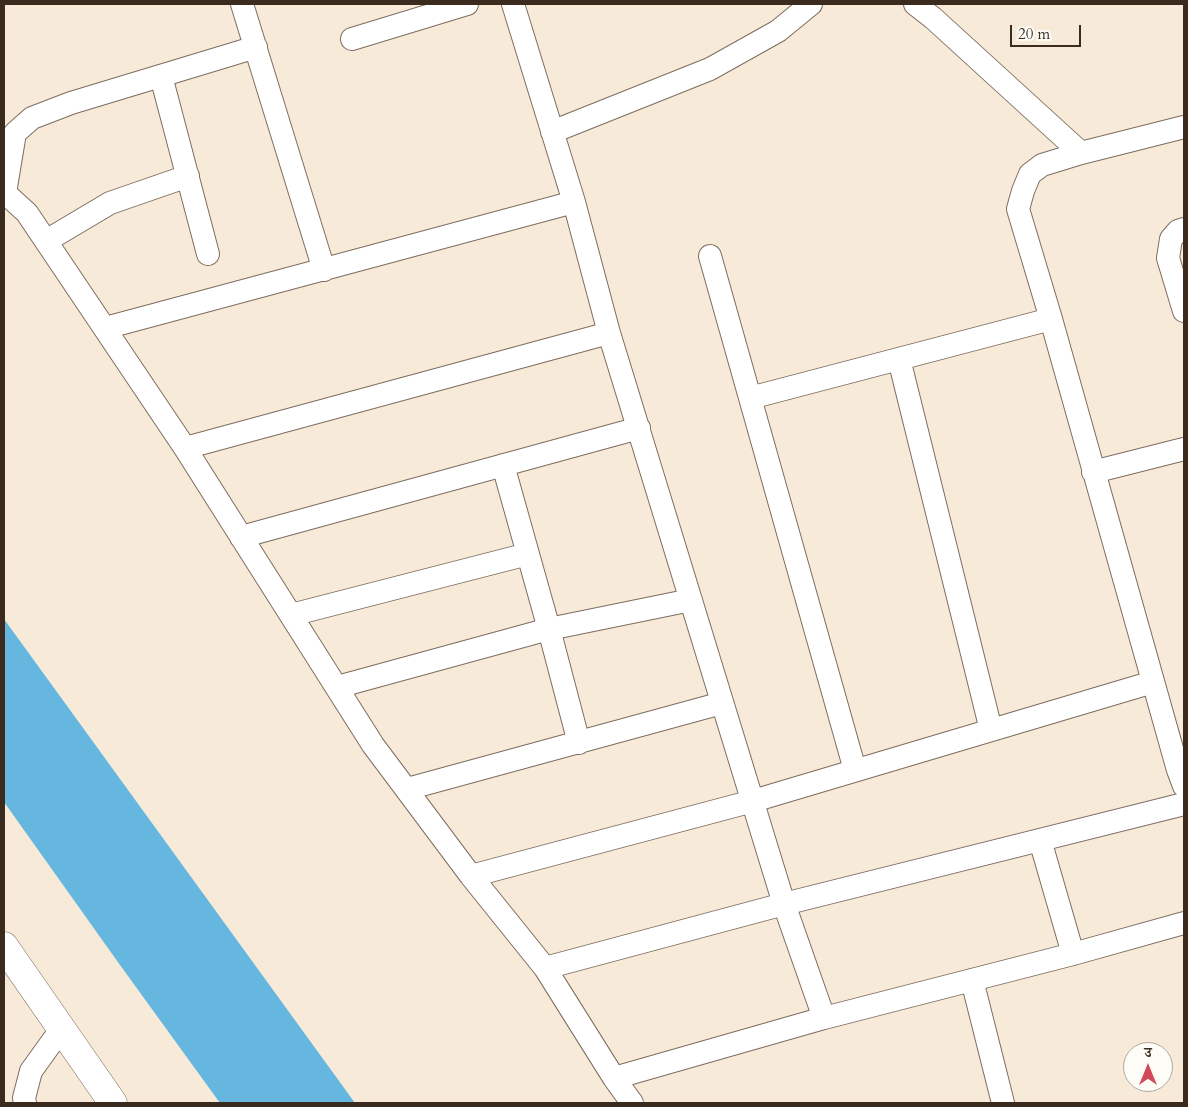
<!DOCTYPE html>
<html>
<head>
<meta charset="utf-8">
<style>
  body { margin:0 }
  #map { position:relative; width:1188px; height:1107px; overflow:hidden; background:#f8ead8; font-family:Cardo,"Noto Serif Devanagari",serif }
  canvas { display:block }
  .frame { position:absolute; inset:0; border:5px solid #3b2a1e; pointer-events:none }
  .north { position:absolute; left:1123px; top:1042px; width:50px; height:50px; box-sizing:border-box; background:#fdfcf7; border:1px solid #afa8a0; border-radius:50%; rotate:0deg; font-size:14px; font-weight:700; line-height:20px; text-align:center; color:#3b2a1e }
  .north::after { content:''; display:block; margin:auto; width:18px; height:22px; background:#d1495b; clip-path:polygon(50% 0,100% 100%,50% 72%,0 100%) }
  .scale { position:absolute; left:1010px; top:25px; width:71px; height:22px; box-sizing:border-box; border:2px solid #3b2a1e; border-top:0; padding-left:6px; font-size:15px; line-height:18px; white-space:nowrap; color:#3b2a1e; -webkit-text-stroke:4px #fdfcf7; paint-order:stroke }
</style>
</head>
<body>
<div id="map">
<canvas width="1188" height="1107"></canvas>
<div class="frame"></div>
<div class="north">उ</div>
<div class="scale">20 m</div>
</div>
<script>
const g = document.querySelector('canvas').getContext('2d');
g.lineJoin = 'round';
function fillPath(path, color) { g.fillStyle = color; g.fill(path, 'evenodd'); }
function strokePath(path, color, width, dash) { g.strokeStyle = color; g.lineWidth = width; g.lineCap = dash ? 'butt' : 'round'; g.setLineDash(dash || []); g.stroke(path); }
fillPath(new Path2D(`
  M4 619 355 1103H220L120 965 4 802Z`), '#65b7e0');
const minor = new Path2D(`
  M242 4 324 270
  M513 4 574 202 609 333 784 904 824 1018
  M915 4 933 18 1081 153 1042 165 1030 174 1023 191 1018 209 1051 319 1178 770 1184 786
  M352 39 467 4
  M161 76 208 254
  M552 132 710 69 778 31 811 4
  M1081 153 1184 127
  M4 192 27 213 185 448 373 745 471 876 545 968 614 1078 632 1103
  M5 193 15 133 32 118 71 103 256 47
  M1184 229 1178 231 1171 239 1168 258 1184 311
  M46 241 110 203 188 176
  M710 256 855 770
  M105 328 574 202
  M899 359 991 730
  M750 398 1051 319
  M185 448 609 333
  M503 465 549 629 579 743
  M1093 472 1184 449
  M241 537 639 428
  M291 615 528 554
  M337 687 549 629 691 600
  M407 789 722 703
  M1040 840 1073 954
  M471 876 753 801 1153 682
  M545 968 784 904 1184 804
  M972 980 1003 1103
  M614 1078 824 1018 1073 954 1184 923
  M25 1103 24 1098 31 1071 62 1028`);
const tertiary = new Path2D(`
  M4 946 113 1103`);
strokePath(minor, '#7d6d5f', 24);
strokePath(tertiary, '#7d6d5f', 29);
strokePath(minor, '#fff', 22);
strokePath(tertiary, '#fff', 28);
</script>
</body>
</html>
